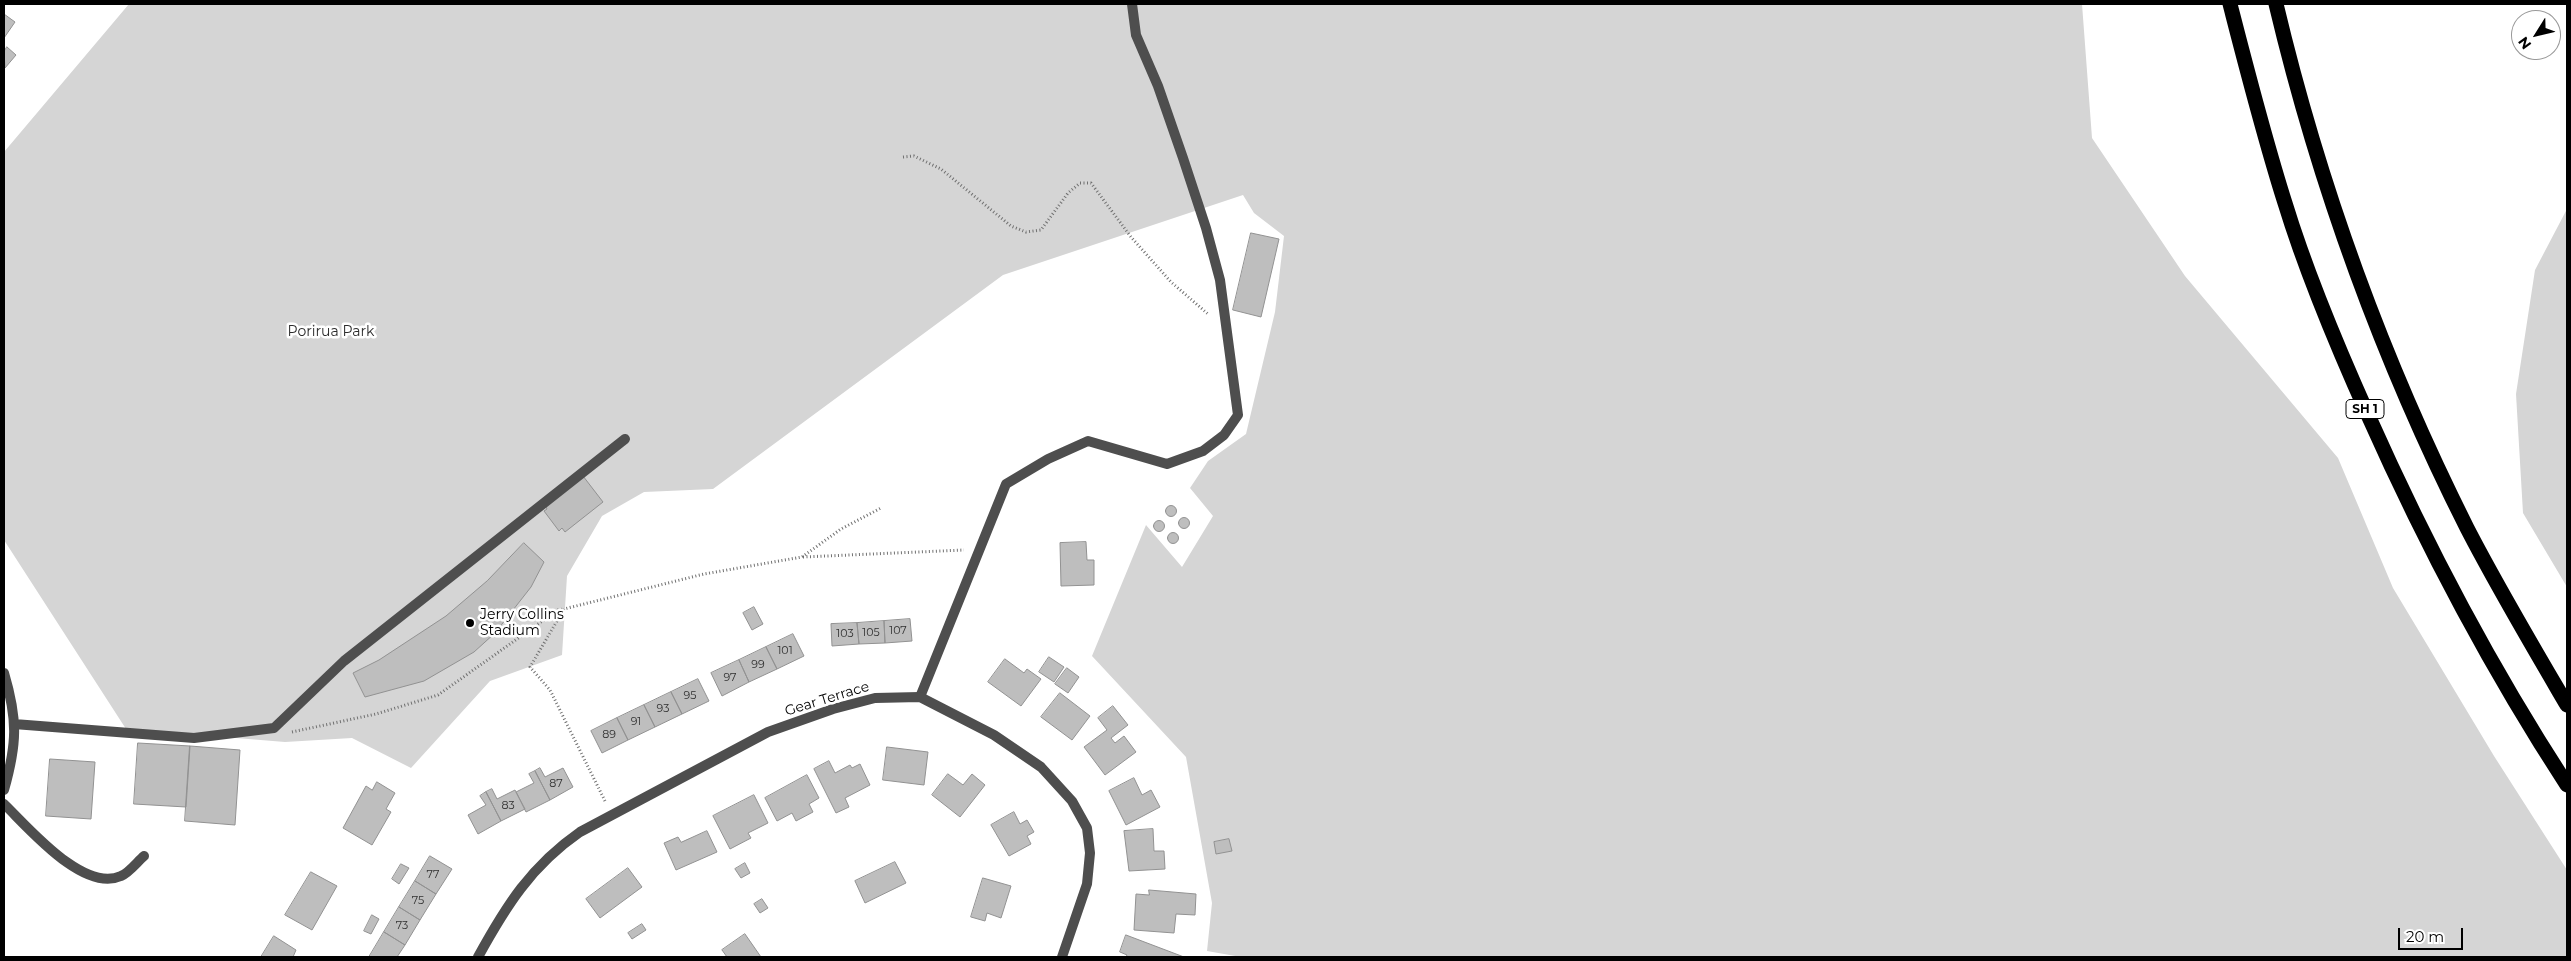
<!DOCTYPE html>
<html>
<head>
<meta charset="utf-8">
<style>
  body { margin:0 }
  #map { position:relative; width:2571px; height:961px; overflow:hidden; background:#fff; font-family:Montserrat,sans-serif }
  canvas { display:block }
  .frame { position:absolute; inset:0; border:5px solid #000; pointer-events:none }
  .north { position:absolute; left:2511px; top:10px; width:50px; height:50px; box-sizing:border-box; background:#fff; border:1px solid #999; border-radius:50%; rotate:234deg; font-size:14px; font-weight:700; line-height:20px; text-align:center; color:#000 }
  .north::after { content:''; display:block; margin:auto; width:18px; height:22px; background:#000; clip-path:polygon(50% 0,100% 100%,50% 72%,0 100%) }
  .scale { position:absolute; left:2398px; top:928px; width:65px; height:22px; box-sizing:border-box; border:2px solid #000; border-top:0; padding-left:6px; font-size:15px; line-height:18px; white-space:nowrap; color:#000; -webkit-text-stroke:4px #fff; paint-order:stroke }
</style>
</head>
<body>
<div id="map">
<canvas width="2571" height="961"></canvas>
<div class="frame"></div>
<div class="north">N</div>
<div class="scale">20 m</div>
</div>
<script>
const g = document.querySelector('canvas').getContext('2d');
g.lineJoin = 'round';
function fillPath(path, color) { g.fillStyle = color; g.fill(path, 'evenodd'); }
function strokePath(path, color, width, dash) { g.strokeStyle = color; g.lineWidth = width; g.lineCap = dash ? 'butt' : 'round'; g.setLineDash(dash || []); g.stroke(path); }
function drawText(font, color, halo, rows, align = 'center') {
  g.font = font + ' Montserrat,sans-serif'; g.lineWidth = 5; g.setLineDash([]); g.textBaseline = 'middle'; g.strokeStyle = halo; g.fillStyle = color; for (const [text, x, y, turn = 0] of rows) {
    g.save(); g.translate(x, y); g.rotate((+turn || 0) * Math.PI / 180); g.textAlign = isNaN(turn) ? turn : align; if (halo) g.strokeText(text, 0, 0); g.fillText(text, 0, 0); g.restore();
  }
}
fillPath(new Path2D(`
  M129 4H2082L2092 138 2185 276 2338 458 2393 588 2494 756 2567 870V957H1241L1207 951 1212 903 1186 757 1092 656 1146 525 1182 567 1213 516 1190 488 1208 461 1246 434 1275 312 1284 236 1254 213 1243 195 1003 275 713 489 644 492 602 516 567 576 562 655 490 681 411 768 352 738 285 742 126 729 4 540V152Z
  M2567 209V587L2523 513 2516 394 2535 270Z`), '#d5d5d5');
const building = new Path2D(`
  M4 14 15 22 4 38Z
  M7 47 16 55 5 68 4 52Z
  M1251 233 1279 239 1261 317 1233 310Z
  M583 476 603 502 565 532 562 528 559 531 544 511 547 509 545 505Z
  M1165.5 511a5.5 5.5 0 1 1 11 0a5.5 5.5 0 1 1-11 0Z
  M1178.5 523a5.5 5.5 0 1 1 11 0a5.5 5.5 0 1 1-11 0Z
  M1153.5 526a5.5 5.5 0 1 1 11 0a5.5 5.5 0 1 1-11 0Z
  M1167.5 538a5.5 5.5 0 1 1 11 0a5.5 5.5 0 1 1-11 0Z
  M1086 542 1087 560H1094V585L1061 586 1060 543Z
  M524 543 544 562 531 587 495 633 474 652 424 681 365 697 353 673 379 660 446 616 487 581Z
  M754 607 763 624 752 630 743 613Z
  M910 619 912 641 885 643 884 621Z
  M884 621 885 643 859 644 857 623Z
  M857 623 859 644 832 646 831 624Z
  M793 634 804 656 777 669 766 647Z
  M766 647 777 669 749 682 739 660Z
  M1049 657 1064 667 1054 682 1039 672Z
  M1005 659 1024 673 1027 669 1041 679 1021 706 988 682Z
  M739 660 749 682 722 696 711 673Z
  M1067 668 1079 677 1068 693 1055 684Z
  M698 679 709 701 682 714 671 692Z
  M671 692 682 714 655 727 644 705Z
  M1060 693 1090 716 1072 740 1041 717Z
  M644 705 655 727 628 740 617 718Z
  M1113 706 1128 725 1111 738 1115 743 1124 736 1136 752 1105 775 1084 747 1107 730 1098 718Z
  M617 718 628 740 602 753 591 731Z
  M138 743 190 746 186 807 134 804Z
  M190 746 240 750 235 825 185 821Z
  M887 747 928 752 924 785 883 780Z
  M50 759 95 762 91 819 46 816Z
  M829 761 835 773 850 765 852 768 860 764 870 785 845 798 849 807 836 813 814 769Z
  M540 768 545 777 563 768 573 787 550 800 535 771Z
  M535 771 550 800 526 812 516 792 534 783 529 774Z
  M948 774 963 785 972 774 985 785 960 817 932 795Z
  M807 775 819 798 809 804 813 812 796 821 792 813 777 821 765 798Z
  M1134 778 1142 795 1151 790 1160 807 1126 825 1109 791Z
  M377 782 395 793 386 809 391 812 372 845 343 828 366 786 372 790Z
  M492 789 497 799 515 790 525 809 501 821 486 792Z
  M486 792 501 821 478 834 468 815 486 805 480 796Z
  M754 795 768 823 748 833 751 838 730 849 713 816Z
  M1014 812 1020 824 1027 820 1034 832 1027 836 1031 844 1009 856 991 825Z
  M1153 829 1154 851H1164L1165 869 1129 871 1124 831Z
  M707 831 717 852 676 870 664 843 678 837 681 842Z
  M1229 839 1232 851 1216 854 1214 842Z
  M430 856 452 869 436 894 415 881Z
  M895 862 906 883 865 903 855 881Z
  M745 863 750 873 741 878 735 869Z
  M401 864 409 868 399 884 392 879Z
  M628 868 642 887 600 918 586 899Z
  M311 872 337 886 312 930 285 915Z
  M983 878 1011 886 1001 918 987 913 985 921 971 917Z
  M415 881 436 894 420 920 399 907Z
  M1149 890 1196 894 1195 915 1176 914 1174 933 1134 930 1136 894 1149 895Z
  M762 899 768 908 760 913 754 904Z
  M399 907 420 920 405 945 384 932Z
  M372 915 379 919 371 934 364 931Z
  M642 924 646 930 632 939 628 933Z
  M384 932 405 945 397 957H369Z
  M745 934 761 957H727L722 950Z
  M1126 935 1184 957H1126L1127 955 1120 952Z
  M274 936 296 950 293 957H261Z`);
fillPath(building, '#bebebe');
strokePath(building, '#929292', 1);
strokePath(new Path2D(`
  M903 157 914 156 941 169 1011 226 1026 232 1041 230 1068 193 1080 183H1091L1131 237 1171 282 1208 314
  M803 557 964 550
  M292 732 376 714 438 695 558 610 563 609
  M605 801 550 690 530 667 564 609 704 574 802 557 841 529 881 508`), '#707070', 3, [1, 2.5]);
strokePath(new Path2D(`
  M4 673C18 720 17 744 4 790
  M920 697 1006 484 1048 459 1088 441 1167 464 1203 451 1224 435 1238 415 1220 280 1206 228 1183 158 1158 86 1136 35 1132 4
  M14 724 194 738 274 728 344 661 625 439
  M4 804C28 827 83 893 121 876 129 873 138 861 144 856`), '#4e4e4e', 10);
strokePath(new Path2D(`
  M478 957C506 906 531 866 580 832L768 732 833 709 875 698 920 697 994 735 1041 767 1072 801 1087 828 1090 853 1087 884 1062 957`), '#4e4e4e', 10);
strokePath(new Path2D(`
  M2230 4C2247 70 2264 137 2285 203 2307 275 2337 346 2368 415 2425 543 2490 667 2567 785
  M2276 4C2319 185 2383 361 2467 528 2498 588 2533 647 2567 705`), '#000', 15);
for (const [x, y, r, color] of [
  [470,623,5,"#000"]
]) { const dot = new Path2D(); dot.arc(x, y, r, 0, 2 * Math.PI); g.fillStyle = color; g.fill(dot); strokePath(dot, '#fff', 2); }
drawText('11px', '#303030', null, [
  ["107",898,631],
  ["105",871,633],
  ["103",845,634],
  ["101",785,651],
  ["99",758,665],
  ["97",730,678],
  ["95",690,696],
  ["93",663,709],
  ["91",636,722],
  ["89",609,735],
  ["87",556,784],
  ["83",508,806],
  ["77",433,875],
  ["75",418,901],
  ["73",402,926]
]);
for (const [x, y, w] of [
  [2365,409,38]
]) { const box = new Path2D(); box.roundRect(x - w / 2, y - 9.5, w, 19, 4); g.fillStyle = '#fff'; g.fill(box); strokePath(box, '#000', 1); }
drawText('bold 12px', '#000', null, [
  ["SH 1",2365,409]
]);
drawText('14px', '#2c2c2c', '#fff', [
  ["Porirua Park",331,332]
]);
drawText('14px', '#000', '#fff', [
  ["Jerry Collins",480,615],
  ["Stadium",480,631]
], 'left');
drawText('14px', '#000', '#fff', [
  ["Gear Terrace",827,699,-17]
]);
</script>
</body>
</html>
